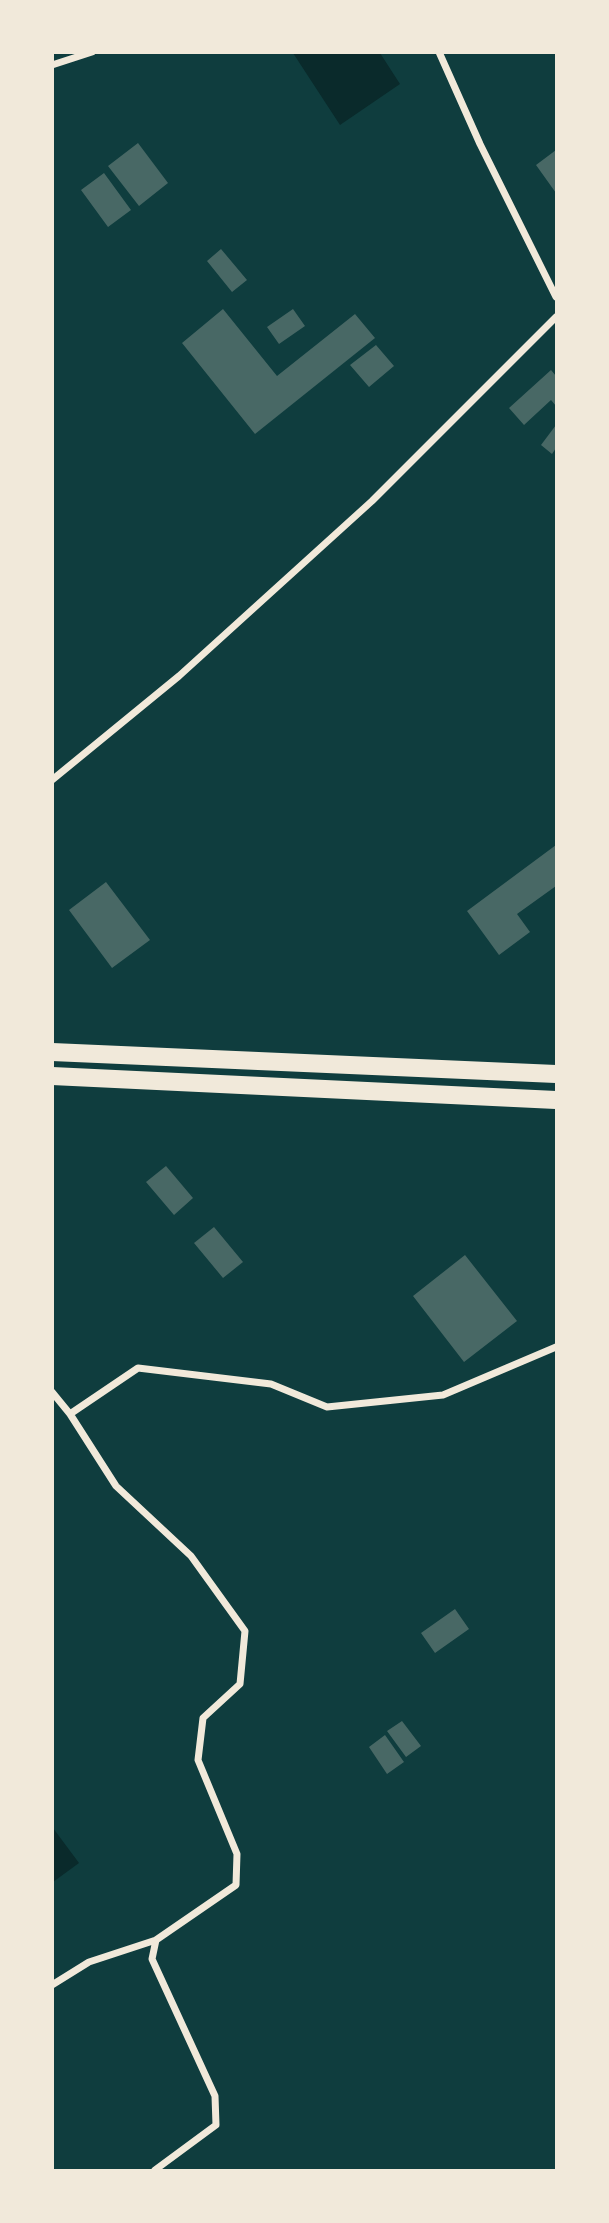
<!DOCTYPE html>
<html>
<head>
<meta charset="utf-8">
<style>
  body { margin:0 }
  #map { position:relative; width:609px; height:2223px; overflow:hidden; background:#0f3d3e; font-family:Lato,sans-serif }
  canvas { display:block }
  .frame { position:absolute; inset:0; border:54px solid #f1e9da; pointer-events:none }
</style>
</head>
<body>
<div id="map">
<canvas width="609" height="2223"></canvas>
<div class="frame"></div>
</div>
<script>
const g = document.querySelector('canvas').getContext('2d');
g.lineJoin = 'round';
function fillPath(path, color) { g.fillStyle = color; g.fill(path, 'evenodd'); }
function strokePath(path, color, width, dash) { g.strokeStyle = color; g.lineWidth = width; g.lineCap = dash ? 'butt' : 'round'; g.setLineDash(dash || []); g.stroke(path); }
fillPath(new Path2D(`
  M293 53H380L400 84 340 125Z
  M53 1828 79 1863 53 1882H52Z`), '#0a2a2b');
fillPath(new Path2D(`
  M138 143 168 183 139 206 108 166Z
  M556 150V193L536 165Z
  M104 173 131 210 108 227 81 190Z
  M221 249 247 280 232 292 207 261Z
  M223 309 277 376 355 314 375 338 255 434 182 343Z
  M293 309 305 326 279 344 267 327Z
  M376 345 394 366 369 387 350 365Z
  M551 370 556 376V406L551 400 524 425 509 408Z
  M556 425V448L552 454 541 445Z
  M556 845V886L517 914 530 932 499 955 467 911Z
  M106 882 150 940 112 968 69 910Z
  M166 1166 193 1198 174 1215 146 1182Z
  M214 1227 243 1262 223 1278 194 1243Z
  M465 1255 517 1321 464 1362 413 1296Z
  M455 1609 469 1629 435 1653 421 1633Z
  M402 1721 421 1746 406 1757 387 1731Z
  M385 1735 404 1762 387 1774 369 1747Z`), '#486865');
strokePath(new Path2D(`
  M439 52 480 144 556 297
  M52 65 92 52
  M52 780 179 676 372 501 556 317
  M52 1392 70 1414 116 1486 191 1556 245 1631 240 1684 203 1718 198 1760 237 1854 236 1885 156 1940 152 1959 215 2096 216 2125 155 2170
  M70 1414 138 1368 271 1384 327 1407 443 1395 556 1347
  M52 1985 89 1962 156 1940`), '#f1e9da', 7);
strokePath(new Path2D(`
  M52 1052 556 1074
  M52 1076 556 1100`), '#f1e9da', 18);
</script>
</body>
</html>
